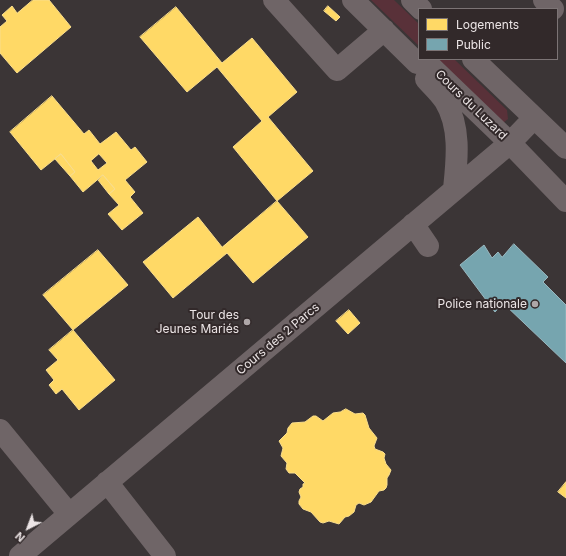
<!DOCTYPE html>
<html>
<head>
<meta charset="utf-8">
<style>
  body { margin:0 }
  #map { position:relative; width:566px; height:556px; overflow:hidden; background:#3b3536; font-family:Inter,sans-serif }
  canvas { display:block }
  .legend { position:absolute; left:418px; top:8px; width:140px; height:52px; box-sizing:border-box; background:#32292a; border:1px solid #7c7475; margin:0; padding:5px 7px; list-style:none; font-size:12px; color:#ece5e6 }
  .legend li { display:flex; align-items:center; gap:8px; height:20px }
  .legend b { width:20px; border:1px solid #7c7475 }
  .north { position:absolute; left:8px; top:508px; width:40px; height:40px; -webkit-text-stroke:3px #32292a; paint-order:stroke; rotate:222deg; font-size:11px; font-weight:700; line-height:16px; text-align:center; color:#ece5e6 }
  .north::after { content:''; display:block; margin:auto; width:14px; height:18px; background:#ece5e6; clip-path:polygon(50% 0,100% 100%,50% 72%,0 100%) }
</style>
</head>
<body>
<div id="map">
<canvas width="566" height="556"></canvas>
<ul class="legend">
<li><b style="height:11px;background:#ffd966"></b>Logements</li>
<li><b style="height:11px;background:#76a5af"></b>Public</li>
</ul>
<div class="north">N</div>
</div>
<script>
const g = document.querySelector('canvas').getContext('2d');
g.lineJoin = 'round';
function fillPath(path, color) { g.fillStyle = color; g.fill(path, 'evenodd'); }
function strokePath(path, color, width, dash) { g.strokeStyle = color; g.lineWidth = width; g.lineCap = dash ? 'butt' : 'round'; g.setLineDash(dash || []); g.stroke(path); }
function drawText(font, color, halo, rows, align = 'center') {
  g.font = font + ' Inter,sans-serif'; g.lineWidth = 4; g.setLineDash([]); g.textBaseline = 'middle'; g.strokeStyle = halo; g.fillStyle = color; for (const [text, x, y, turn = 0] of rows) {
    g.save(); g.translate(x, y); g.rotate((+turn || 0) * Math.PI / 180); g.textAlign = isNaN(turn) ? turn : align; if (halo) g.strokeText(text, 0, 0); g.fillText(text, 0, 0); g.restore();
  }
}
fillPath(new Path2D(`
  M371 0H394L419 24V46Z
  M433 59H454L507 110 508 119 503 123Z`), '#593139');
const homes = new Path2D(`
  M33 0H49L71 27 17 73 0 53V27L7 21 2 15 12 6 17 13Z
  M328 6 340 17 336 21 324 11Z
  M176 7 222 63 252 38 297 92 268 117 313 171 277 201 233 147 262 121 217 67 187 92 140 37Z
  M52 96 84 134 89 130 100 144 116 132 131 150 135 147 147 162 125 180 135 192 130 197 143 213 122 230 108 214 119 205 109 194 115 189 103 175 83 192 70 176 75 172 61 154 41 170 10 132ZM99 154 107 163 98 170 91 161Z
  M61 154 75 172 70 176 55 159Z
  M103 175 115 189 109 194 98 180Z
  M277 201 308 237 253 283 227 253 173 298 143 262 198 217 222 247Z
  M98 250 128 285 73 330 43 295Z
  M349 310 360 323 348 334 336 321Z
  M73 330 115 380 79 410 62 389 56 394 49 385 54 380 46 370 58 360 49 350Z
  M346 409 355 414 363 413 365 415 369 428 377 438 374 446 375 449 383 452 385 454 384 458 386 464 391 470 389 475 387 478V485L386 488 384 490 379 491 371 502 364 505 359 503 356 505 354 512 349 516 345 517 339 524 329 521 323 523 320 522 311 512 303 509 299 504V501L301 497 299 492 300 489 303 487V484L305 483 295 473H289L286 469 287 463 281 456 283 448 279 441 287 433 288 428 292 423 305 422 313 416H316L323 421 333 413 340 412Z
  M566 482V498L558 492Z`);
fillPath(homes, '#ffd966');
strokePath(homes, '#f9dd8c', 1);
const public = new Path2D(`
  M514 244 548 277 543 282 566 305V363L503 303 495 312 460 265 484 245 492 258 498 252 502 257Z`);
fillPath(public, '#76a5af');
strokePath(public, '#99b8c0', 1);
strokePath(new Path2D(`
  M274 0 337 70 384 30
  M353 0 417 63 429 65 510 143 566 201
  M412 0 421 9
  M544 0 553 9
  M473 59 566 148
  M426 79C432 86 440 93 445 101 461 127 457 160 454 189
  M413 224 428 246
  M0 430 69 514
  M107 482 165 556
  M20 556 510 143 534 118`), '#6f6567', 22);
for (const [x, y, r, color] of [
  [535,304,4,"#aea7a8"],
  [247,322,4,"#aea7a8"]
]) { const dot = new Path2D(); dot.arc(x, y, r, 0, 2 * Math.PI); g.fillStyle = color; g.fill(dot); strokePath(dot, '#32292a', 1.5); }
drawText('12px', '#ece5e6', '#32292a', [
  ["Cours du Luzard",471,105,44],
  ["Cours des 2 Parcs",278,339,-40]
]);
drawText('12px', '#ece5e6', '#32292a', [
  ["Police nationale",527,304],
  ["Tour des",239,315],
  ["Jeunes Mariés",239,329]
], 'right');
</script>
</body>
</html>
